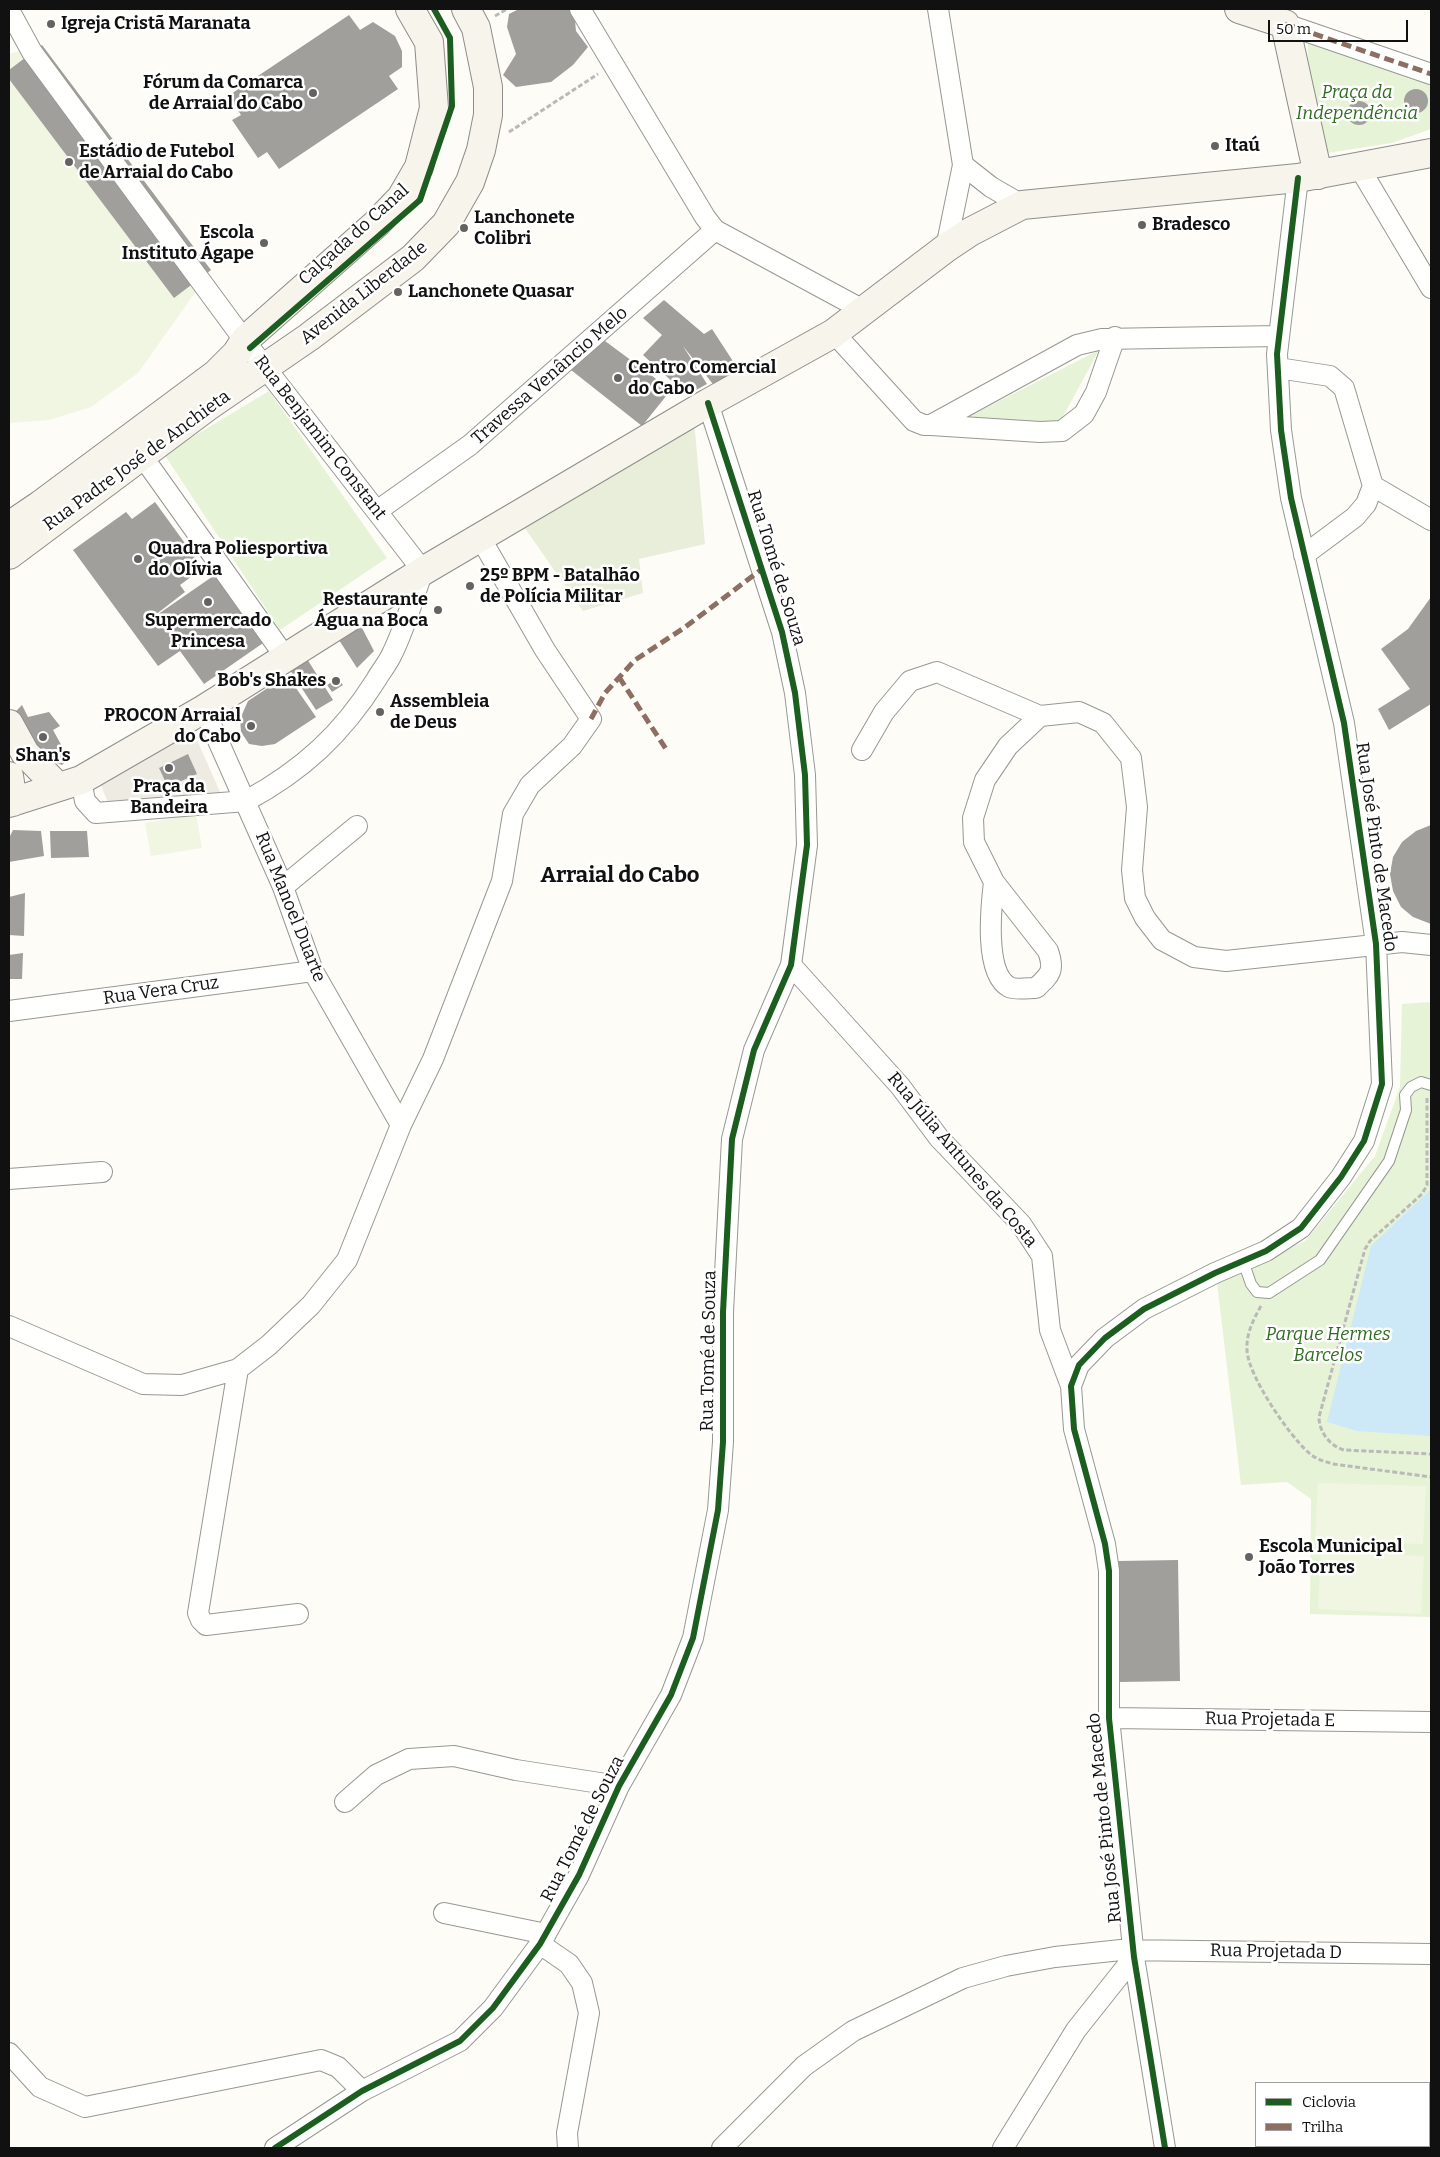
<!DOCTYPE html>
<html>
<head>
<meta charset="utf-8">
<style>
  body { margin:0 }
  #map { position:relative; width:1440px; height:2157px; overflow:hidden; background:#fdfcf7; font-family:Bitter,serif }
  canvas { display:block }
  .frame { position:absolute; inset:0; border:10px solid #111; pointer-events:none }
  .legend { position:absolute; left:1255px; top:2082px; width:175px; height:65px; box-sizing:border-box; background:#fff; border:1px solid #a0a0a0; margin:0; padding:6px 9px; list-style:none; font-size:15px; color:#111 }
  .legend li { display:flex; align-items:center; gap:10px; height:25px }
  .legend b { width:25px; border:1px solid #a0a0a0 }
  .scale { position:absolute; left:1268px; top:20px; width:140px; height:22px; box-sizing:border-box; border:2px solid #111; border-top:0; padding-left:6px; font-size:15px; line-height:18px; white-space:nowrap; color:#111; -webkit-text-stroke:4px #fff; paint-order:stroke }
</style>
</head>
<body>
<div id="map">
<canvas width="1440" height="2157"></canvas>
<div class="frame"></div>
<ul class="legend">
<li><b style="height:6px;background:#1b5e20"></b>Ciclovia</li>
<li><b style="height:6px;background:#8d6e63"></b>Trilha</li>
</ul>
<div class="scale">50 m</div>
</div>
<script>
const g = document.querySelector('canvas').getContext('2d');
g.lineJoin = 'round';
function fillPath(path, color) { g.fillStyle = color; g.fill(path, 'evenodd'); }
function strokePath(path, color, width, dash) { g.strokeStyle = color; g.lineWidth = width; g.lineCap = dash ? 'butt' : 'round'; g.setLineDash(dash || []); g.stroke(path); }
function drawText(font, color, halo, rows, align = 'center') {
  g.font = font + ' Bitter,serif'; g.lineWidth = 5; g.setLineDash([]); g.textBaseline = 'middle'; g.strokeStyle = halo; g.fillStyle = color; for (const [text, x, y, turn = 0] of rows) {
    g.save(); g.translate(x, y); g.rotate((+turn || 0) * Math.PI / 180); g.textAlign = isNaN(turn) ? turn : align; if (halo) g.strokeText(text, 0, 0); g.fillText(text, 0, 0); g.restore();
  }
}
fillPath(new Path2D(`
  M1308 41 1431 82V129L1392 143 1321 154 1307 75Z
  M1099 350 1059 424 962 420Z
  M269 391 387 558 280 630 164 454Z
  M1431 1002V1617L1310 1614 1311 1499 1287 1482 1241 1485 1217 1283 1305 1241 1375 1156 1400 1087 1402 1004Z`), '#e7f3d7');
fillPath(new Path2D(`
  M694 420 705 544 639 559 643 593 583 611 524 527Z`), '#e9eedb');
fillPath(new Path2D(`
  M42 45 211 270 138 373 91 407 49 420 9 423V54Z
  M196 814 202 848 151 856 145 823Z
  M1318 1483 1426 1486 1423 1544 1315 1541Z
  M1321 1552 1424 1556 1421 1614 1318 1609Z`), '#f0f6e1');
fillPath(new Path2D(`
  M193 731 221 794 109 805 100 783 156 753 163 742Z`), '#edebe2');
fillPath(new Path2D(`
  M1431 1189V1436L1357 1431 1327 1422 1371 1246Z`), '#cde8f7');
fillPath(new Path2D(`
  M519 9H573L574 11 576 31 588 47 573 65 551 82 516 87 503 75 516 54 507 27 509 14Z
  M349 15 360 30 373 22 395 36 402 51V67L389 76 398 89 279 169 267 152 258 158 232 120 241 115 228 96Z
  M42 45 211 270 174 298 9 79V70Z
  M1404 101a12 12 0 1 1 24 0a12 12 0 1 1-24 0Z
  M1347 113a12 12 0 1 1 24 0a12 12 0 1 1-24 0Z
  M664 300 704 334 712 329 740 372 716 388 683 346 707 384 687 395 643 355 662 335 643 318Z
  M601 338 671 390 642 426 566 366Z
  M155 502 203 568 180 585 185 592 141 626 219 572 266 641 204 684 180 651 158 666 73 550 126 512 132 519Z
  M1431 597V704L1389 730 1378 709 1410 689 1381 649 1408 629Z
  M361 626 374 651 357 668 339 640Z
  M307 659 333 700 316 710 290 670Z
  M287 675 316 717 275 744 262 746 249 744 241 732 240 719 248 701Z
  M338 678 343 685 332 692 327 685Z
  M22 705 28 717 49 712 60 726 53 730 69 759 62 765 50 761 32 743 15 712Z
  M188 754 197 774 168 787 159 768Z
  M1431 825V924L1413 917 1401 907 1393 891 1390 874 1393 857 1402 842 1416 831Z
  M13 830 41 831 44 856 9 862V838Z
  M50 831H87L89 857 51 858Z
  M25 893 24 936 9 935V897Z
  M23 953 22 979H9V955Z
  M1178 1560 1180 1681 1120 1682 1118 1561Z`), '#a19f9c');
const lane = new Path2D(`
  M1243 1261 1251 1284 1257 1292 1269 1293 1320 1260 1389 1161 1406 1110 1405 1095 1411 1087 1421 1082 1431 1085`);
const street = new Path2D(`
  M580 9 705 217 715 230 865 311
  M938 9 963 165 946 248
  M9 10 32 52 250 348 423 571C413 598 405 628 392 654 388 663 381 671 376 680 342 734 303 770 246 801L96 813 85 801 81 780
  M1285 24 1431 74
  M963 165 991 187 1022 205
  M1359 167 1431 288
  M834 333 914 421 924 425H931L1077 345 1102 339 1278 336
  M1278 368 1330 376 1344 388 1373 486 1366 504 1355 517 1304 555
  M931 425 1040 432 1062 431 1084 414 1096 392 1115 337
  M135 446 286 658
  M1373 486 1431 520
  M377 511 470 445 715 230
  M204 709 283 887 313 971 401 1125
  M862 750 884 712 910 681 937 672 1040 716
  M994 882C991 907 984 973 1009 987 1015 990 1028 988 1036 988 1050 975 1055 971 1048 951L994 882 974 842 973 818 985 780 1008 746 1040 716 1079 712 1103 723 1131 758 1137 807 1132 870 1135 898 1145 918 1162 940 1194 957 1226 961 1402 942 1431 945
  M283 887 357 826
  M791 965 900 1086 939 1138 1021 1224 1042 1256 1050 1330 1071 1386
  M9 1011 313 971
  M9 1179 102 1172
  M9 1326 143 1384 182 1385 238 1369 269 1345 311 1305 347 1260 401 1125 433 1059 502 881 513 814 530 785 572 746 591 719 545 650 481 539
  M238 1369 198 1613 201 1620 206 1625 298 1614
  M1109 1718 1431 1722
  M345 1802 376 1775 409 1759 454 1756 516 1770 619 1786
  M444 1913 546 1934
  M540 1944 569 1964 582 1983 589 2013 567 2133 568 2148
  M9 2053 40 2087 85 2107 321 2060 338 2067 362 2091
  M275 2148 362 2091 460 2041 493 2008 540 1944 579 1875 619 1786 671 1695 693 1638 718 1510 723 1442V1312L732 1139 754 1050 791 965 807 845 805 775 795 693 782 632 708 403
  M722 2148 804 2066 853 2031 963 1978 1006 1966 1055 1957 1121 1950 1431 1954
  M1003 2148 1076 2030 1134 1957
  M1165 2148 1134 1957 1109 1718V1571L1105 1544 1074 1429 1071 1386 1079 1365 1105 1338 1144 1309 1215 1273 1266 1251 1301 1228 1341 1177 1364 1141 1382 1084 1376 944 1344 723 1291 498 1281 430 1277 354 1298 178`);
const secondary = new Path2D(`
  M1239 9 1285 24 1318 175
  M9 526 40 505 216 374 236 354 245 340 376 224 401 198 419 167 434 108 429 42 410 9
  M9 555 207 407 309 337 413 258 446 224 470 182 481 150 488 115V87L476 28 466 9
  M9 724 25 753 58 787
  M9 776 13 802
  M9 803 81 780 204 709 423 571 708 403 834 333 946 248 970 232 1022 205 1298 178 1431 153`);
strokePath(lane, '#979795', 12);
strokePath(street, '#979795', 22);
strokePath(secondary, '#8e8d8b', 30);
strokePath(new Path2D(`
  M495 16 507 9
  M509 132 598 74
  M1427 1098V1185L1422 1194 1370 1241 1365 1249 1319 1417C1319 1432 1330 1446 1344 1450L1431 1454
  M1261 1306C1253 1320 1246 1334 1247 1350 1248 1376 1289 1435 1308 1452 1315 1459 1324 1461 1333 1464L1431 1477`), '#b9b9b8', 3, [5, 2.5]);
strokePath(lane, '#fffffe', 10);
strokePath(street, '#fffffe', 20);
strokePath(secondary, '#f6f4eb', 28);
strokePath(new Path2D(`
  M1285 24 1431 74
  M619 677 666 749
  M591 719 605 693 635 660 684 628 762 569`), '#8d6e63', 5, [10, 5]);
strokePath(new Path2D(`
  M250 348 420 200 452 106 450 38 434 9
  M275 2148 362 2091 460 2041 493 2008 540 1944 579 1875 619 1786 671 1695 693 1638 718 1510 723 1442V1312L732 1139 754 1050 791 965 807 845 805 775 795 693 782 632 708 403
  M1165 2148 1134 1957 1109 1718V1571L1105 1544 1074 1429 1071 1386 1079 1365 1105 1338 1144 1309 1215 1273 1266 1251 1301 1228 1341 1177 1364 1141 1382 1084 1376 944 1344 723 1291 498 1281 430 1277 354 1298 178`), '#1b5e20', 6);
for (const [x, y, r, color] of [
  [51,24,5,"#646362"],
  [313,93,5,"#646362"],
  [1215,146,5,"#646362"],
  [69,162,5,"#646362"],
  [1142,225,5,"#646362"],
  [464,228,5,"#646362"],
  [264,243,5,"#646362"],
  [398,292,5,"#646362"],
  [618,378,5,"#646362"],
  [138,559,5,"#646362"],
  [470,586,5,"#646362"],
  [208,602,5,"#646362"],
  [438,610,5,"#646362"],
  [336,681,5,"#646362"],
  [380,712,5,"#646362"],
  [251,726,5,"#646362"],
  [43,737,5,"#646362"],
  [169,768,5,"#646362"],
  [1249,1557,5,"#646362"]
]) { const dot = new Path2D(); dot.arc(x, y, r, 0, 2 * Math.PI); g.fillStyle = color; g.fill(dot); strokePath(dot, '#fff', 2); }
drawText('bold 18px', '#111', '#fff', [
  ["Igreja Cristã Maranata",61,24],
  ["Fórum da Comarca",303,83,"right"],
  ["de Arraial do Cabo",303,104,"right"],
  ["Itaú",1225,146],
  ["Estádio de Futebol",79,152],
  ["de Arraial do Cabo",79,173],
  ["Lanchonete",474,218],
  ["Colibri",474,239],
  ["Bradesco",1152,225],
  ["Escola",254,233,"right"],
  ["Instituto Ágape",254,254,"right"],
  ["Lanchonete Quasar",408,292],
  ["Centro Comercial",628,368],
  ["do Cabo",628,389],
  ["Quadra Poliesportiva",148,549],
  ["do Olívia",148,570],
  ["25º BPM - Batalhão",480,576],
  ["de Polícia Militar",480,597],
  ["Restaurante",428,600,"right"],
  ["Água na Boca",428,621,"right"],
  ["Supermercado",208,621,"center"],
  ["Princesa",208,642,"center"],
  ["Bob's Shakes",326,681,"right"],
  ["Assembleia",390,702],
  ["de Deus",390,723],
  ["PROCON Arraial",241,716,"right"],
  ["do Cabo",241,737,"right"],
  ["Shan's",43,756,"center"],
  ["Praça da",169,787,"center"],
  ["Bandeira",169,808,"center"],
  ["Escola Municipal",1259,1547],
  ["João Torres",1259,1568]
], 'left');
drawText('italic 18px', '#2f6b1f', '#fff', [
  ["Praça da",1357,93],
  ["Independência",1357,114],
  ["Parque Hermes",1328,1335],
  ["Barcelos",1328,1356]
]);
drawText('18px', '#111', '#fff', [
  ["Calçada do Canal",354,235,-42],
  ["Avenida Liberdade",364,293,-38],
  ["Travessa Venâncio Melo",550,376,-41],
  ["Rua Benjamim Constant",320,438,52],
  ["Rua Padre José de Anchieta",137,461,-36],
  ["Rua Tomé de Souza",776,568,73],
  ["Rua José Pinto de Macedo",1376,847,82],
  ["Rua Manoel Duarte",290,907,68],
  ["Rua Vera Cruz",161,991,-8],
  ["Rua Júlia Antunes da Costa",962,1160,50],
  ["Rua Tomé de Souza",709,1351,-89],
  ["Rua Projetada E",1270,1720,1],
  ["Rua José Pinto de Macedo",1105,1818,-96],
  ["Rua Tomé de Souza",583,1829,-63],
  ["Rua Projetada D",1276,1952,1]
]);
drawText('bold 22px', '#111', '#fff', [
  ["Arraial do Cabo",620,876]
]);
</script>
</body>
</html>
